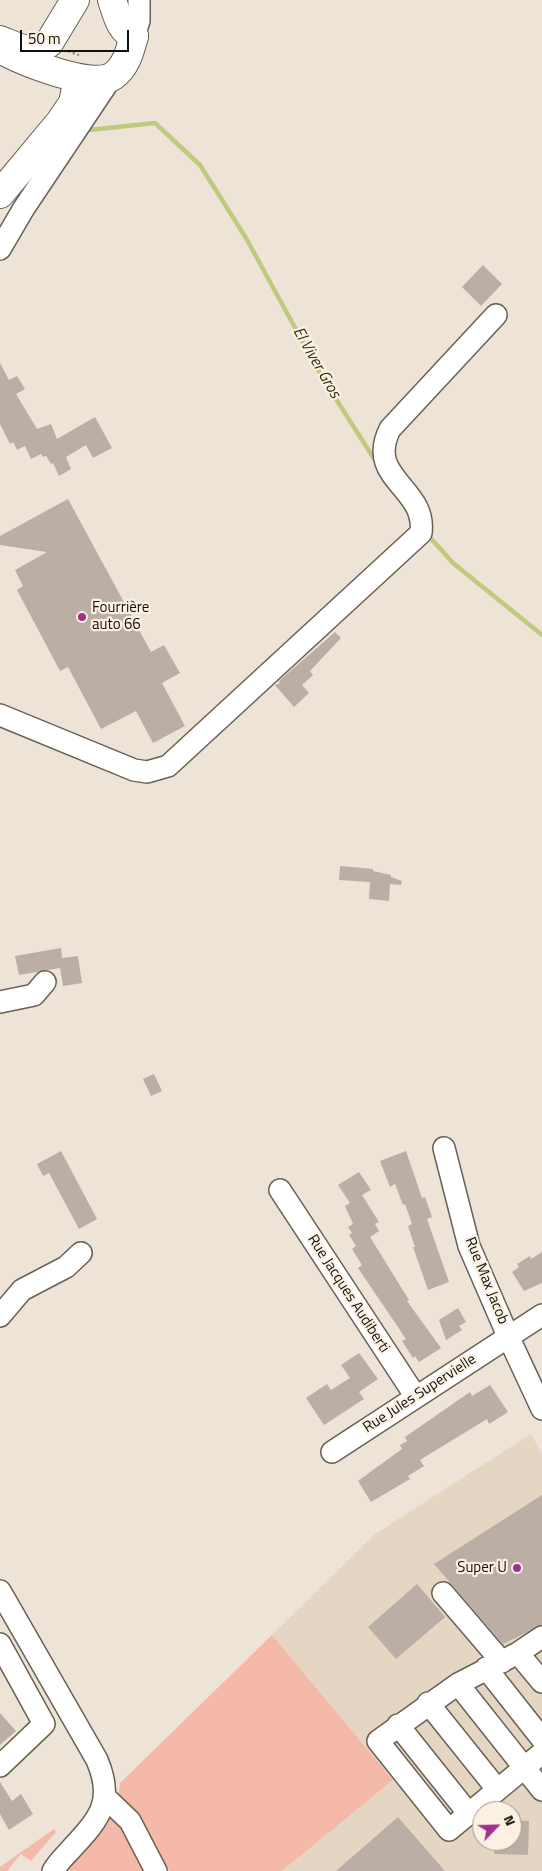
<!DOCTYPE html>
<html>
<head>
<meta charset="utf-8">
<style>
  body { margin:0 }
  #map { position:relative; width:542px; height:1871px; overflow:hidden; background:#ede3d6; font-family:"Titillium Web",sans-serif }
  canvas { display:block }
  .north { position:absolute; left:472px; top:1801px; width:50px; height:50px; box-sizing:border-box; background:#faf1e3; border:1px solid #9e978d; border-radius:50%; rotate:66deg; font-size:14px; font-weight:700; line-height:20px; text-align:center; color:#13100c }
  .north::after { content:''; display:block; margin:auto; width:18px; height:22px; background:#a0308d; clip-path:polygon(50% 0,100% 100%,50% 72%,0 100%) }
  .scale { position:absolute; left:20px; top:30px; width:109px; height:22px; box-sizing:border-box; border:2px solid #13100c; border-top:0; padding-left:6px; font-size:15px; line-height:18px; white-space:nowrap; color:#13100c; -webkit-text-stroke:4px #faf1e3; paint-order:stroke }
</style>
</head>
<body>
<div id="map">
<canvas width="542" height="1871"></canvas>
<div class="north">N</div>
<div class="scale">50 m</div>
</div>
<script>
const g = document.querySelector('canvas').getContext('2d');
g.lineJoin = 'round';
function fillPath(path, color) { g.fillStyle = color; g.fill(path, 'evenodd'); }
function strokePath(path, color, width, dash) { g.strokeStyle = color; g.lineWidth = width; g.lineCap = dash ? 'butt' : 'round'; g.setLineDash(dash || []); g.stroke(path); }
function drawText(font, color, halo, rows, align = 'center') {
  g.font = font + ' "Titillium Web",sans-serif'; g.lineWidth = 4.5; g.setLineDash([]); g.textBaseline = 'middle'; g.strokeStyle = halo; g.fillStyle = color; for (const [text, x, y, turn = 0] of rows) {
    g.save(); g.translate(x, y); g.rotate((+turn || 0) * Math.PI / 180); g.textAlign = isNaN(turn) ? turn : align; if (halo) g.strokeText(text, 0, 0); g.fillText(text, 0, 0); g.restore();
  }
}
fillPath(new Path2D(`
  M531 1434 542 1454V1871H282L393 1780 272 1635 375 1534ZM482 1811H512V1841H482Z`), '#e4d6c3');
fillPath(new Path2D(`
  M272 1635 393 1780 282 1871H169L147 1837 118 1800 120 1783Z
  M113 1812 145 1871H68L108 1823Z
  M54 1829 56 1832 31 1861 21 1854 7 1871H0V1867Z`), '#f4b9a9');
strokePath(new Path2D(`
  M89 130 155 123 200 165 246 238 322 377 378 465
  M427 534 453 563 542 635`), '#becb7f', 4.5);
fillPath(new Path2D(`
  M483 265 502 284 481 306 462 287Z
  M0 363 9 380 17 376 25 389 16 394 37 429 51 424 57 439 95 417 112 448 93 458 86 445 66 457 71 469 59 476 53 463 51 464 46 456 43 457 41 454 31 459 25 446 17 450 13 442 10 444 0 424Z
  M68 499 151 652 164 645 180 673 162 683 185 726 153 743 136 711 101 729 68 667 60 671 17 590 23 586 15 570 47 552 0 545V536Z
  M335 632 341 638 310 671 313 675 302 685 309 693 294 707 275 685 280 683 279 681Z
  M340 866 373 869V871L391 875V877L402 881 401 885 390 884 389 901 369 899 370 882 339 880Z
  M61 948 62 958 78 956 82 983 63 986 60 968 19 975 15 956Z
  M154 1074 162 1091 151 1096 143 1079Z
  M61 1151 97 1219 79 1229 49 1173 43 1176 37 1164Z
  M406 1151 422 1198 425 1197 432 1217 427 1219 449 1282 428 1290 413 1247H415L408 1226 412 1224 405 1204 403 1205 395 1184 390 1187 380 1161Z
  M359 1172 371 1190 362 1195 379 1222 375 1224 379 1231 370 1237 409 1300 407 1301 441 1348 419 1362 415 1356 413 1358 402 1341 406 1339 358 1268 362 1265 352 1249 356 1246 349 1235 352 1233 348 1227 353 1224 345 1206 350 1203 338 1185Z
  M542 1252V1283L524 1291 512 1272 519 1267 517 1264 530 1256 531 1259Z
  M458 1308 466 1322 459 1326 462 1330 446 1340 439 1320Z
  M359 1353 378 1379 359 1392 364 1399 324 1425 306 1398 327 1384 331 1390 350 1378 341 1365Z
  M490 1385 508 1412 489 1424 487 1419 420 1460 424 1466 408 1476 410 1479 371 1502 358 1481 402 1449 400 1445 407 1441 405 1437 470 1392 472 1396Z
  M542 1495V1625L503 1644 434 1564Z
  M417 1584 445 1617 396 1659 368 1627Z
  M0 1713 16 1731 0 1745Z
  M0 1782 12 1801 21 1794 33 1814 9 1830 0 1814Z
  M398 1817 445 1871H336Z
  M512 1820 529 1821 528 1855 494 1854 495 1841H512Z`), '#bbaea5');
const minor = new Path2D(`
  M134 36 139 21V0
  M0 249 24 208 111 78
  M0 715 134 770 147 772 168 766 421 533C427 487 365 479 390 429L496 315
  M0 1002 34 995 45 982
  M444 1148 469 1246 508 1336 542 1409
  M280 1190 416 1397
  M0 1316 22 1290 66 1267 81 1253
  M332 1452 542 1315
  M0 1591 97 1760C114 1800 101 1817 73 1847 66 1855 58 1862 53 1871
  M443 1593 502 1662
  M542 1637 518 1653 458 1684 378 1741 449 1830 542 1753
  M0 1644 44 1724 0 1766
  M518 1653 542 1682
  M486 1668 542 1739
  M458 1684 542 1790
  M428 1703 497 1789
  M398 1725 469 1814
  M106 1798 130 1821 156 1871`);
const major = new Path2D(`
  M2 50C22 61 92 90 113 76 126 67 130 51 134 36`);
const highway = new Path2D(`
  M112 0C117 14 120 31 134 36
  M0 40C18 47 33 57 49 43L75 0
  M0 194 60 122 73 103 76 88`);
strokePath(minor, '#696156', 24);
strokePath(major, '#696156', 30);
strokePath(highway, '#696156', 30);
strokePath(new Path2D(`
  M68 51 79 55`), '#90897f', 2.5, [2.5, 2.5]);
strokePath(minor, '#fff', 21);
strokePath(major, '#fff', 28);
strokePath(highway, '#fff', 28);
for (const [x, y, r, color] of [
  [82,617,5,"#a0308d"],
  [517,1568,5,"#a0308d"]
]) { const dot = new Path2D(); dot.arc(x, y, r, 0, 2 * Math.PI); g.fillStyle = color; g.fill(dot); strokePath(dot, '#faf1e3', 2); }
drawText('15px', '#13100c', '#faf1e3', [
  ["Fourrière",92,608],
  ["auto 66",92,625],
  ["Super U",507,1568,"right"]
], 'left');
drawText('15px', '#13100c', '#faf1e3', [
  ["Rue Max Jacob",486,1281,68],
  ["Rue Jacques Audiberti",348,1294,57],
  ["Rue Jules Supervielle",420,1394,-33]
]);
drawText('italic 16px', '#282c0b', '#faf1e3', [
  ["El Viver Gros",316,363,60]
]);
</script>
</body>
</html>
